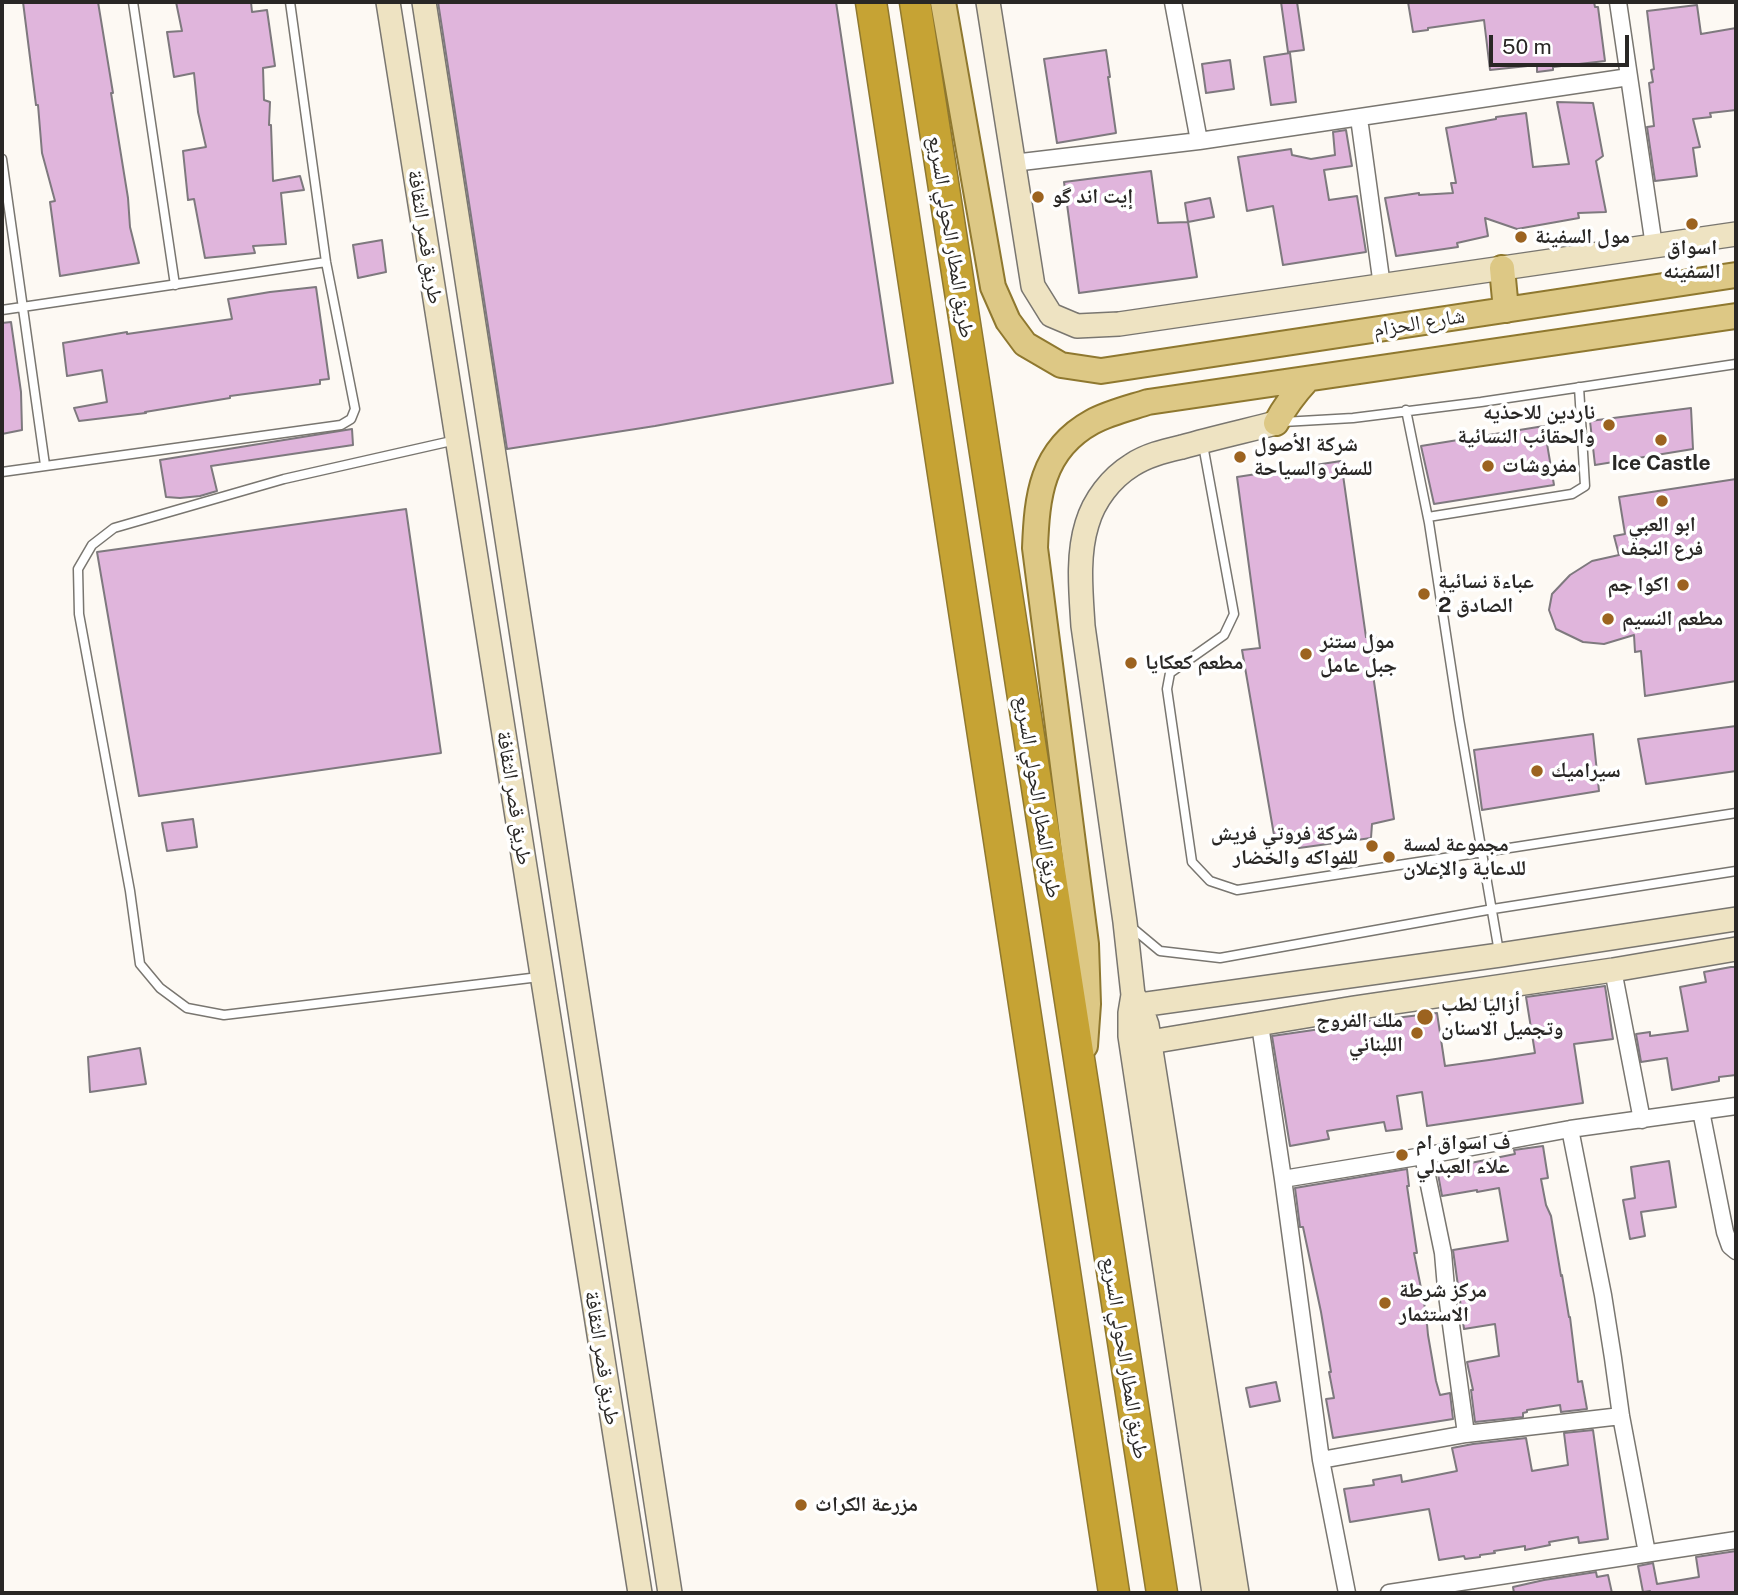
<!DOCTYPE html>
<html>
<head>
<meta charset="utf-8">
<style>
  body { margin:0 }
  #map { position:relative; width:1738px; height:1595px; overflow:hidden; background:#fdf9f3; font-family:"Public Sans",sans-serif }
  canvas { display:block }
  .frame { position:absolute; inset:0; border:4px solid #292725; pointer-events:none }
  .scale { position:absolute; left:1489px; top:35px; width:140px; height:32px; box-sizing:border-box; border:4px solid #292725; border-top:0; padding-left:9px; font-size:21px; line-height:24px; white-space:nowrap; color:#292725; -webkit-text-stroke:5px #fff; paint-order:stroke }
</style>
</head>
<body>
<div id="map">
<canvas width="1738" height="1595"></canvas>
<div class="frame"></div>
<div class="scale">50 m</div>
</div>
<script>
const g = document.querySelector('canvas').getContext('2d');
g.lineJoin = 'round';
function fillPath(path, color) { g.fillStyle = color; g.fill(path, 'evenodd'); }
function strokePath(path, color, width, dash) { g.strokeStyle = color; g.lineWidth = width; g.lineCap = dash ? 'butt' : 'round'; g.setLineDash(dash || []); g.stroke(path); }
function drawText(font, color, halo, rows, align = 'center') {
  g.font = font + ' "Public Sans","Noto Naskh Arabic",sans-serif'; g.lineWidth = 7; g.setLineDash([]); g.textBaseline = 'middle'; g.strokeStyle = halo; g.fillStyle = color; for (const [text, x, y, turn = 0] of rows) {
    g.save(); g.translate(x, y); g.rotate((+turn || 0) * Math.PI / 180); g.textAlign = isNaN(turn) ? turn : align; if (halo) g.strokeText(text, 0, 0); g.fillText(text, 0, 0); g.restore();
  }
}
const building = new Path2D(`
  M23 2H98L113 93H111L128 198 130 227 139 263 60 276 50 202 55 201 42 153 38 105H36Z
  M176 2H251L252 12 267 10 275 66 263 68 264 100 270 102 269 125H271L273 181 300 176 304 190 281 193 286 244 253 246 255 253 205 258 194 199 188 200 183 151 206 147 198 112 194 73 174 77 167 32 182 31Z
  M438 2H836L893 383 655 426 507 449Z
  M1281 2H1297L1304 50 1288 52Z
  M1408 2H1594L1595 7H1598L1605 61 1553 67V70L1537 72V65L1490 70 1484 20 1428 28V30L1413 32Z
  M1697 5 1701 34 1736 28V110L1710 113 1711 117 1693 119 1700 147 1693 148 1697 176 1655 181 1647 127 1654 126 1649 83 1653 82 1651 70 1654 69 1647 11Z
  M1106 50 1110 77H1108L1116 133 1057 143 1044 59Z
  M1290 53 1296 102 1271 105 1264 57Z
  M1230 60 1234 89 1206 93 1202 64Z
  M1557 102 1593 103 1603 156 1596 161 1606 212 1578 213 1579 218 1517 229 1485 218 1488 236 1457 243 1458 247 1396 256 1385 198 1419 193V195L1453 193 1451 183H1456L1446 128 1496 119V117L1526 113 1533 167 1569 164Z
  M1346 130 1352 166 1324 170 1329 200 1357 196 1366 252 1283 265 1273 206 1247 211 1238 157 1291 149 1292 155 1311 159 1335 155 1333 132Z
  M1151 171 1158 223 1188 222 1197 277 1079 293 1064 182Z
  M1210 198 1214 217 1188 222 1185 203Z
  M382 240 386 272 358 278 353 245Z
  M316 287 329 379 320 380V384L230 396V398L145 412 146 413 79 421 74 408 107 402 102 370 67 376 63 343 127 332V334L232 319 228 299 270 292Z
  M11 322 21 392 22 430 2 434V323Z
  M1691 408 1693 449 1595 465 1590 421Z
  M1544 426 1554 485 1434 504 1421 446Z
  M352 429 353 445 211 466 217 491 200 496 180 498 166 497 160 460Z
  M1341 461 1366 637 1375 636 1378 654H1370L1394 819 1372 824 1371 838 1299 848 1297 832 1274 835 1242 650 1260 648 1237 477Z
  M1736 479V681L1645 696 1641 651 1635 652 1634 635 1604 644 1583 642 1556 629 1549 610 1552 594 1570 575 1592 561 1619 555 1614 536 1625 534 1619 497Z
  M406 509 441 753 139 796 97 552Z
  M1736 726V771L1646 784 1638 739Z
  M1593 734 1599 791 1482 810 1474 750Z
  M193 819 197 847 167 851 162 823Z
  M1731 967H1736V1075L1719 1077V1081L1672 1090 1667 1058 1641 1062 1636 1034 1650 1032V1036L1688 1031 1680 987 1706 982 1704 972Z
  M1605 986 1613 1039 1574 1044 1583 1103 1427 1126 1422 1092 1397 1096 1402 1129 1386 1131 1384 1122 1327 1131 1329 1139 1290 1146 1272 1036 1362 1023 1361 1022 1437 1013 1445 1066 1489 1060 1535 1053 1526 997Z
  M140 1048 146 1084 90 1092 88 1057Z
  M1543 1146 1548 1178 1541 1179 1546 1205 1551 1216 1561 1276 1562 1275 1569 1317H1570L1578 1382 1582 1381 1587 1409 1561 1412 1560 1405 1527 1410V1412L1523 1413V1417L1475 1422 1471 1390H1473L1467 1362 1499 1356 1495 1324 1464 1329 1453 1250 1508 1241 1499 1188 1477 1192V1190L1442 1196 1438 1174 1447 1173 1446 1168 1515 1154 1514 1150Z
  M1669 1161 1676 1207 1641 1212 1645 1236 1630 1239 1623 1200 1635 1198 1631 1167Z
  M1407 1169 1409 1186H1407L1417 1253H1414L1426 1313 1428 1335 1436 1381 1440 1395 1450 1393 1453 1419 1333 1438 1326 1399 1334 1398 1329 1372H1331L1321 1312 1303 1227H1300L1295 1188Z
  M1276 1382 1280 1401 1250 1407 1246 1388Z
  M1593 1430 1608 1539 1579 1543 1578 1537 1549 1542 1550 1545 1525 1550V1546L1494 1551 1495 1553 1480 1555V1557L1465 1559 1464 1556 1439 1560 1429 1509 1350 1522 1344 1489 1374 1485 1373 1480 1401 1475 1402 1482 1457 1471 1452 1448 1473 1444 1526 1438 1532 1471 1568 1465 1564 1433Z
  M1736 1551V1593H1650V1591L1643 1592 1638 1566 1653 1563 1657 1584 1699 1577 1696 1557Z
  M1596 1572 1597 1577 1608 1575 1612 1593H1514L1513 1587 1544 1580Z`);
fillPath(building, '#e0b5dc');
strokePath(building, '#7e797e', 2);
const lane = new Path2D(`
  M133 2 175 285
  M2 159 45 465
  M2 310 326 262
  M1406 410 1429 523 1459 719 1499 952
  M1283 422 1353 418 1481 402 1736 364
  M456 440 284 479 114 528 92 545 78 569 79 614 130 891 140 964 160 988 187 1008 224 1015 539 977
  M1203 445 1234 614 1224 635 1170 673 1167 689 1192 862 1210 881 1237 890 1736 813
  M2 472 341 425 351 419 355 409 326 262 290 2
  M1428 517 1572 494 1585 486 1579 387
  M1130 926 1160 951 1220 958 1493 909 1736 871`);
const street = new Path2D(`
  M1173 2 1199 141
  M1618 2 1654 246
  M1359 118 1382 286
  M1013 163 1199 141 1629 77
  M1613 970 1642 1120
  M1260 1025 1283 1179 1321 1460 1347 1593
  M1701 1111 1725 1232 1730 1246 1736 1251
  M1570 1129 1603 1295 1613 1358 1621 1416 1647 1553
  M1423 1156 1443 1253 1446 1288 1466 1434
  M1283 1179 1423 1156 1570 1129 1736 1106
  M1321 1460 1466 1434 1621 1416
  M1389 1593 1736 1540`);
const secondary = new Path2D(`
  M388 2 640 1593
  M424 2 670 1593
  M988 2 1033 286 1051 315 1077 326 1119 324 1736 234
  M1133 995 1140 1005 1147 1025 1237 1593
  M1140 1005 1500 955 1736 919
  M1150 1042 1354 1008 1613 970 1736 949
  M1214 1593 1130 1036V1013L1133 995 1125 922 1083 626C1081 593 1077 556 1087 524 1094 500 1111 478 1132 465 1147 455 1165 451 1182 447 1213 438 1245 431 1276 423`);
const primary = new Path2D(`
  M943 2 993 287 1008 321 1025 344 1061 365 1101 371 1736 275
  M1502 268 1506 310
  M1276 423C1285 406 1295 393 1308 379
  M1085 1046 1088 1004 1086 944 1035 548C1037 497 1041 450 1092 422 1108 413 1129 408 1148 402L1736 316`);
const highway = new Path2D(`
  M871 2 1114 1593
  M915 2 1162 1593`);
strokePath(lane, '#797670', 11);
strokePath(street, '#797670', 19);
strokePath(secondary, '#797670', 26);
strokePath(primary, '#8f782f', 28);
strokePath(highway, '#8f782f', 33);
strokePath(lane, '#fff', 8);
strokePath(street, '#fff', 16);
strokePath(secondary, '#eee3c2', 23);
strokePath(primary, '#ddc885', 24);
strokePath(highway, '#c6a334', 30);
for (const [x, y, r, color] of [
  [1038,197,7,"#9c6320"],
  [1692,224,7,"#9c6320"],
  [1521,237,7,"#9c6320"],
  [1609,425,7,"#9c6320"],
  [1661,440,7,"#9c6320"],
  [1240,457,7,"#9c6320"],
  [1488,466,7,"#9c6320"],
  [1662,501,7,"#9c6320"],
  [1683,585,7,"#9c6320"],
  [1424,594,7,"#9c6320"],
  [1608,619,7,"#9c6320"],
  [1306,654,7,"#9c6320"],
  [1131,663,7,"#9c6320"],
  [1537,771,7,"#9c6320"],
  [1372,846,7,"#9c6320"],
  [1389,857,7,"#9c6320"],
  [1425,1017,9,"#9c6320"],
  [1417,1033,7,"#9c6320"],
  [1402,1155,7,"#9c6320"],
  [1385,1303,7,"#9c6320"],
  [801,1505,7,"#9c6320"]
]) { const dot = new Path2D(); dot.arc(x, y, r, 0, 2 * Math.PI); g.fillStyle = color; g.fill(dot); strokePath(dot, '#fff', 2.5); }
drawText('bold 21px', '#292725', '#fff', [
  ["إيت اند گو",1052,197],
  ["مول السفينة",1535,237],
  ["اسواق",1692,248,"center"],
  ["السفينه",1692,272,"center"],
  ["ناردين للاحذيه",1595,413,"right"],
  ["والحقائب النسائية",1595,437,"right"],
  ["شركة الأصول",1254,445],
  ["للسفر والسياحة",1254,469],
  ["Ice Castle",1661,464,"center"],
  ["مفروشات",1502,466],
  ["ابو العبي",1662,525,"center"],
  ["فرع النجف",1662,549,"center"],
  ["عباءة نسائية",1438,582],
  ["الصادق 2",1438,606],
  ["اكوا جم",1669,585,"right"],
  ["مطعم النسيم",1622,619],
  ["مول ستنر",1320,642],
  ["جبل عامل",1320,666],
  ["مطعم كعكايا",1145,663],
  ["سيراميك",1551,771],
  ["شركة فروتي فريش",1358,834,"right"],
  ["للفواكه والخضار",1358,858,"right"],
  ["مجموعة لمسة",1403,845],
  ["للدعاية والإعلان",1403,869],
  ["أزاليا لطب",1441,1005],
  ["وتجميل الاسنان",1441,1029],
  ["ملك الفروج",1403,1021,"right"],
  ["اللبناني",1403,1045,"right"],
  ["ف اسواق ام",1416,1143],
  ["علاء العبدلي",1416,1167],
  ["مركز شرطة",1399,1291],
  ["الاستثمار",1399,1315],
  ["مزرعة الكراث",815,1505]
], 'left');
drawText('21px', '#292725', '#fff', [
  ["طريق قصر الثقافة",425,237,81],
  ["طريق المطار الحولي السريع",951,237,81],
  ["شارع الحزام",1419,323,-9],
  ["طريق المطار الحولي السريع",1038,797,81],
  ["طريق قصر الثقافة",514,798,81],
  ["طريق قصر الثقافة",602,1358,81],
  ["طريق المطار الحولي السريع",1125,1358,81]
]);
</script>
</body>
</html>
